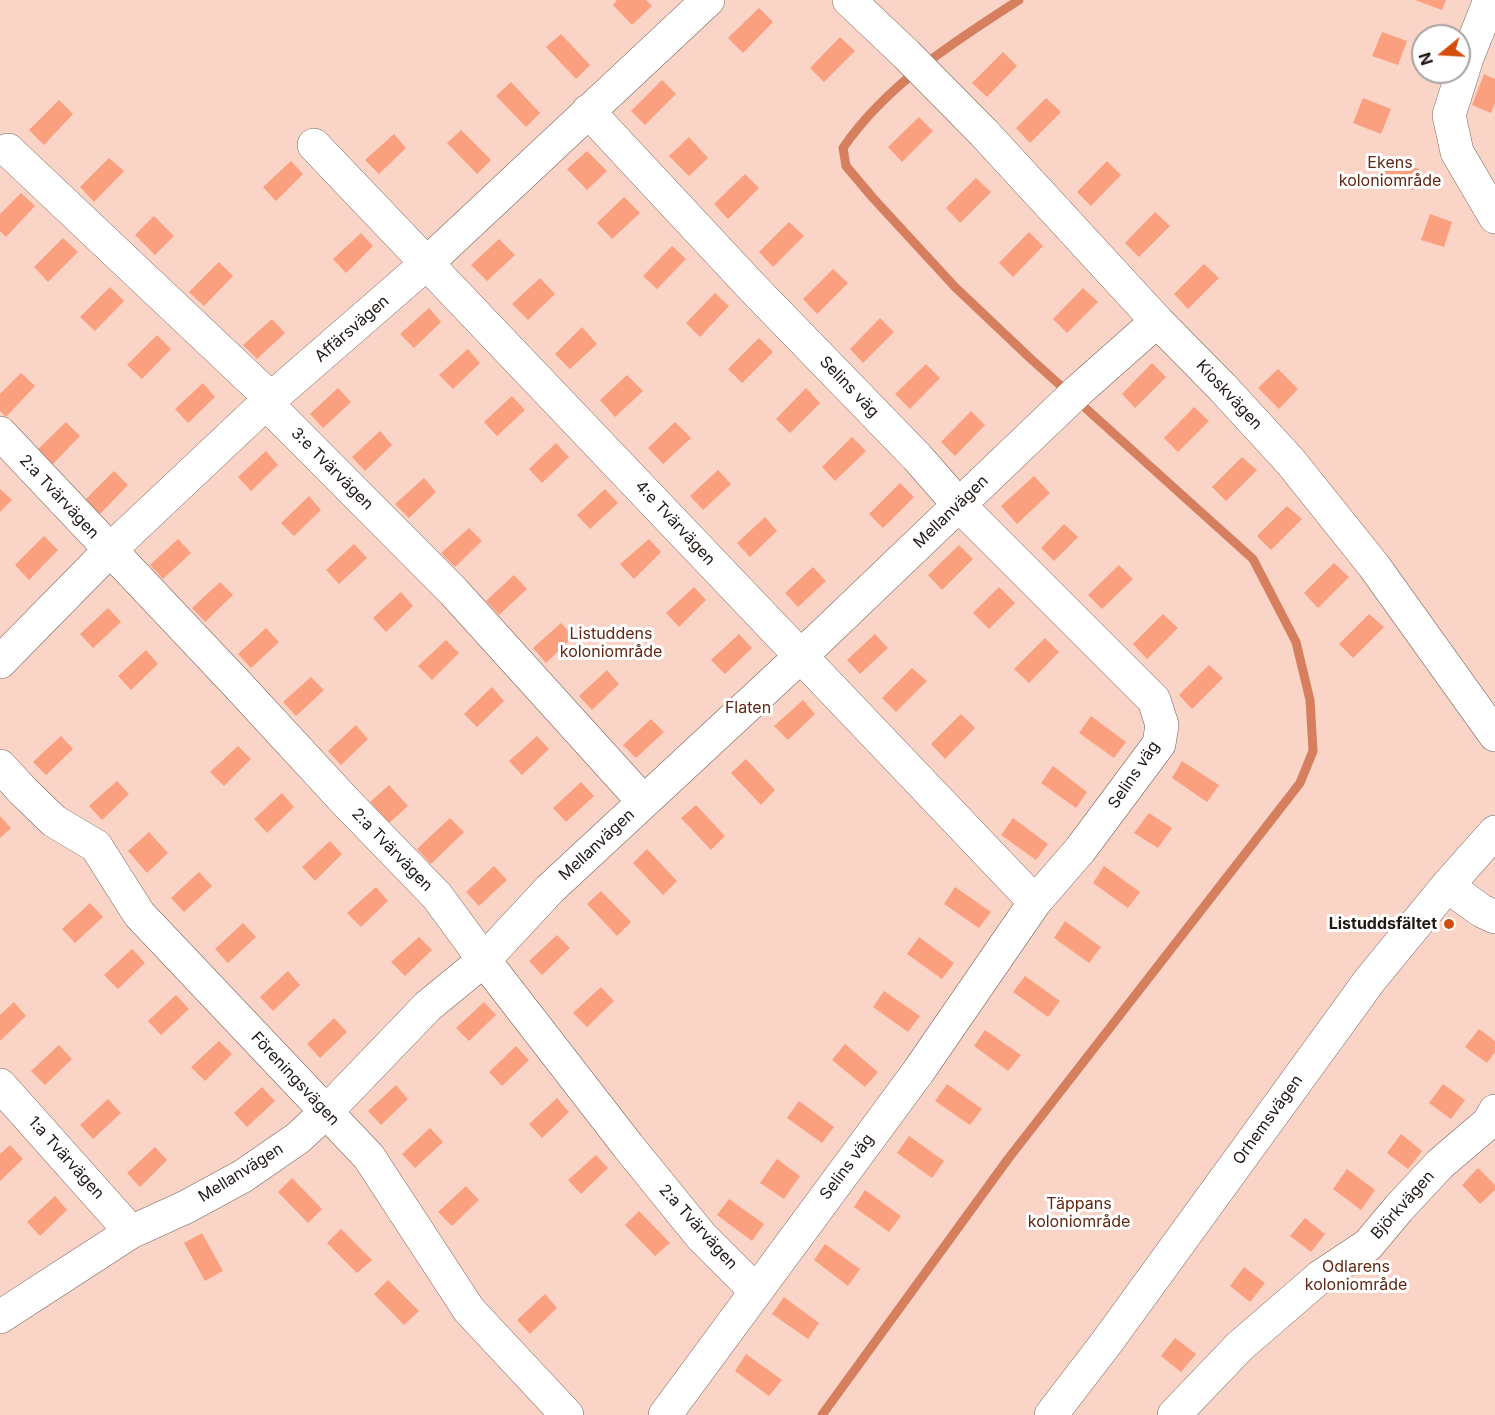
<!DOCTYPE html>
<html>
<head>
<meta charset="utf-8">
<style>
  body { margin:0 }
  #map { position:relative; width:1495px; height:1415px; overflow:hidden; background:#fdefea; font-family:Inter,sans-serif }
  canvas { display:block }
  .north { position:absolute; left:1411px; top:24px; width:60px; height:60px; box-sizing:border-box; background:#fff; border:2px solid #a6a3a1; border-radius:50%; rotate:252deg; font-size:16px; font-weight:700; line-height:24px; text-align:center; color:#201815 }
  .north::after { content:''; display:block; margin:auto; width:21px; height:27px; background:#d34e0b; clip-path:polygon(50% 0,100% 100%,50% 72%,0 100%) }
</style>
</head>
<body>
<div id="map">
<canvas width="1495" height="1415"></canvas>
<div class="north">N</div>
</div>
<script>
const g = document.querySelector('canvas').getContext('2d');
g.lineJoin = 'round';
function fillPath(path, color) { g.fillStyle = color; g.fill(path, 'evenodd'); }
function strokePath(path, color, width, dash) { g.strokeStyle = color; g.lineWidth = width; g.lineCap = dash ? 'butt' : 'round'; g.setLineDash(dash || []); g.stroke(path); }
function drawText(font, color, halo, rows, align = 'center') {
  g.font = font + ' Inter,sans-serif'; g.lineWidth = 6; g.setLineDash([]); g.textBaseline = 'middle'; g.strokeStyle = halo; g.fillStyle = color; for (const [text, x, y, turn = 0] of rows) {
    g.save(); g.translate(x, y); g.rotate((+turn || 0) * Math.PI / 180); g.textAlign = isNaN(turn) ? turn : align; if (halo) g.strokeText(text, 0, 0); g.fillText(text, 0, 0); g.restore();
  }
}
fillPath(new Path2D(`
  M0 0H1495V1415H0ZM1423 36H1459V72H1423Z`), '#fad5c7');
strokePath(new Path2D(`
  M822 1415 1008 1159 1300 783 1313 751 1310 700 1296 642 1253 559 1031 359 955 287 873 198 846 166 843 148C886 85 955 41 1019 0`), '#d67f5f', 9);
fillPath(new Path2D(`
  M617 0H646L652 6 632 25 613 5Z
  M1415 0H1446L1442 10Z
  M759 8 773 22 743 53 728 38Z
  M1382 32 1407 41 1398 65 1372 56Z
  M561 34 590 65 576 79 546 47Z
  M840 37 855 51 824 82 810 68Z
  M1003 52 1017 66 987 97 972 83Z
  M1484 74 1495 79V103L1491 113 1472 105Z
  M662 80 676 94 645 125 631 111Z
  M511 82 540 113 526 127 496 96Z
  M1046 98 1061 112 1030 143 1016 128Z
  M1363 98 1391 109 1381 134 1353 123Z
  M59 100 73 114 44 145 29 130Z
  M919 117 933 131 902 162 888 147Z
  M461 130 491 160 477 174 447 143Z
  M394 134 406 148 379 174 365 160Z
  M689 137 708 158 689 176 669 156Z
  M587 151 607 171 587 190 567 169Z
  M109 158 124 171 94 202 80 187Z
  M1388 159 1419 169 1413 190 1381 179Z
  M291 161 303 174 276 201 263 187Z
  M1107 161 1121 175 1091 206 1077 192Z
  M745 174 759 188 728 219 714 204Z
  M976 178 991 192 960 223 946 208Z
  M21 193 35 206 6 237 0 231V214Z
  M624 197 640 213 612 239 597 223Z
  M1155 212 1170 226 1139 257 1125 243Z
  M1430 214 1452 222 1444 247 1421 240Z
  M154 216 174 236 155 255 135 235Z
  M789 222 804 236 773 267 759 252Z
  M1029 232 1043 246 1013 277 999 263Z
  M361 233 373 246 346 273 333 259Z
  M63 238 78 252 48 282 34 267Z
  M499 239 515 255 487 281 471 265Z
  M672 246 686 259 657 289 643 276Z
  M219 262 233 276 204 306 189 292Z
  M1204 264 1219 278 1188 309 1174 294Z
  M833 269 848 283 817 314 803 299Z
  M540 278 555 294 528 320 512 304Z
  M110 287 124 301 95 331 80 317Z
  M1083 288 1098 302 1067 333 1053 319Z
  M715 293 729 306 700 337 686 323Z
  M429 308 441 322 414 348 400 334Z
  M880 318 894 332 863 363 850 349Z
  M272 319 285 333 257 359 243 345Z
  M582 327 597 344 570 369 555 354Z
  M157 335 171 349 142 379 127 365Z
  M759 338 773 352 742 383 728 369Z
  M468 349 480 363 453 389 439 375Z
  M1152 363 1166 377 1135 408 1122 394Z
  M926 364 940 378 910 409 895 394Z
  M1278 369 1298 389 1279 409 1258 388Z
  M21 373 35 386 6 417 0 411V394Z
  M627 375 643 391 615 417 600 400Z
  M203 383 215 397 188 423 175 409Z
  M338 388 351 402 323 428 310 414Z
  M806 388 820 403 790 433 776 419Z
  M512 396 525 410 497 436 484 422Z
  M1194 407 1209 421 1178 452 1164 438Z
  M971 411 985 425 955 456 941 442Z
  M66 422 80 436 51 466 36 451Z
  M675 422 691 438 663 464 648 448Z
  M380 431 392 445 365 471 352 457Z
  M852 437 866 451 835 481 822 467Z
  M556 443 569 457 542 483 529 469Z
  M266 451 278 465 251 491 238 477Z
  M1242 457 1257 470 1226 501 1212 487Z
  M718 470 731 484 703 510 690 496Z
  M114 471 128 485 99 515 85 500Z
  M1034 476 1050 493 1017 524 1001 506Z
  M424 478 436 492 409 518 395 504Z
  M900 483 914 497 883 528 869 514Z
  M0 489 12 500 0 512Z
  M605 489 618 503 590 529 577 515Z
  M309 496 321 510 294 536 281 523Z
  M1287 506 1302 519 1271 550 1257 536Z
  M765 517 777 531 750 557 737 543Z
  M1064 524 1078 537 1054 561 1041 548Z
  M469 528 482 541 455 567 441 553Z
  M44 536 58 550 29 580 15 565Z
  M178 539 191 553 163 579 150 565Z
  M649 539 661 552 634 579 620 564Z
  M354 544 367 558 339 584 326 570Z
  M959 545 973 559 942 590 928 575Z
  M1334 563 1349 577 1318 608 1304 593Z
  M1119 565 1133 579 1102 609 1088 595Z
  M813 567 826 581 798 607 785 593Z
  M514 575 527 589 499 615 486 601Z
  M220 582 233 595 205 622 192 608Z
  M694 587 706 600 679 627 666 613Z
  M999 587 1015 603 989 629 973 613Z
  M401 592 413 606 386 632 373 618Z
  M108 608 121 622 93 648 80 634Z
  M1163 614 1178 628 1147 659 1133 644Z
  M1369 614 1384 627 1353 658 1339 644Z
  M561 623 574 636 546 663 533 648Z
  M266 628 279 642 251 668 238 654Z
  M739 634 752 648 725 674 711 660Z
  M875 634 888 648 860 674 847 660Z
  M1045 638 1059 652 1029 683 1014 669Z
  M446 640 459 653 432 680 418 666Z
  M146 650 158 664 131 690 118 676Z
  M1209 665 1223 678 1192 709 1179 695Z
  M912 668 927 681 896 712 882 698Z
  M607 670 619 684 592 710 579 696Z
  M311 677 324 690 296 716 283 702Z
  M492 687 504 701 477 727 464 714Z
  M803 700 815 714 788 740 774 726Z
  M961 714 975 728 945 759 931 744Z
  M1091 716 1126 742 1114 758 1079 733Z
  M651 719 664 732 636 758 623 745Z
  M356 725 368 739 341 765 328 751Z
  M61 736 73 749 46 775 33 762Z
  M537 736 549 749 522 775 509 761Z
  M238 746 251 759 224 786 210 772Z
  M746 759 775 790 761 805 731 773Z
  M1182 761 1219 785 1207 802 1172 778Z
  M1053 766 1087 792 1076 808 1041 783Z
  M117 781 129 794 102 820 89 806Z
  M581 782 594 796 566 822 553 808Z
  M389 785 408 806 389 823 370 802Z
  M282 793 294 807 267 833 254 819Z
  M696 805 725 836 711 850 681 818Z
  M1149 813 1172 828 1158 848 1134 833Z
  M0 816 11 828 0 838Z
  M450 818 464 832 431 864 417 849Z
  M1013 818 1048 844 1036 860 1001 835Z
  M149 832 168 853 147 873 128 851Z
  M330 841 342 854 315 881 302 867Z
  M647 849 677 881 663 895 633 863Z
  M494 866 507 880 479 906 466 892Z
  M1104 866 1140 892 1128 908 1093 883Z
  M199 872 212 886 184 912 171 898Z
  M376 887 388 901 361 927 347 913Z
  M955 887 991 912 979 928 944 904Z
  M601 891 631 922 617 936 587 904Z
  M90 903 103 917 75 943 62 929Z
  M1065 921 1101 947 1089 963 1054 938Z
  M243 923 256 937 228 963 215 949Z
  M557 935 570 948 542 975 529 961Z
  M419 937 432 950 405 976 391 962Z
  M919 937 954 963 942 979 907 954Z
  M132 949 145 963 118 989 104 975Z
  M288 971 300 985 273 1011 260 997Z
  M1025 976 1060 1001 1048 1017 1013 992Z
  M601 987 614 1001 587 1027 573 1013Z
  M884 991 920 1016 908 1032 873 1007Z
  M176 995 189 1009 161 1035 148 1021Z
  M14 1002 26 1016 0 1041V1015Z
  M484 1002 496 1015 469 1041 456 1028Z
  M334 1018 347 1032 320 1058 307 1044Z
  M1479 1029 1495 1041V1052L1487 1063 1465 1047Z
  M985 1030 1021 1055 1008 1071 974 1046Z
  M219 1041 232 1054 205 1081 191 1067Z
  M845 1044 878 1072 865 1087 832 1060Z
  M59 1045 72 1059 45 1085 31 1071Z
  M516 1046 529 1060 502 1086 489 1072Z
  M947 1084 982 1109 970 1125 935 1101Z
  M1443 1084 1465 1100 1451 1119 1429 1103Z
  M396 1085 408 1099 381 1125 368 1111Z
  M262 1087 275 1101 247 1127 234 1113Z
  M557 1098 569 1112 542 1138 529 1124Z
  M108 1099 121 1113 93 1139 80 1125Z
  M799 1101 834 1127 822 1143 787 1118Z
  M430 1128 443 1142 415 1168 402 1154Z
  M1401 1134 1422 1151 1408 1169 1387 1153Z
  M909 1136 944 1161 932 1178 897 1153Z
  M10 1145 23 1159 0 1181V1154Z
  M155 1147 167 1160 140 1187 127 1173Z
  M596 1155 608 1168 581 1194 568 1180Z
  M777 1159 800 1176 784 1199 760 1183Z
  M1478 1168 1495 1185V1190L1480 1204 1462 1185Z
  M1347 1169 1375 1190 1361 1210 1333 1189Z
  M292 1178 322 1209 308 1223 278 1192Z
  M466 1186 479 1200 452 1226 438 1212Z
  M865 1190 901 1216 889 1232 854 1207Z
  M55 1196 67 1210 40 1236 27 1222Z
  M729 1199 764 1224 752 1241 717 1215Z
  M639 1211 670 1243 655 1256 625 1225Z
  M1305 1218 1325 1234 1311 1252 1290 1236Z
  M341 1229 372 1260 357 1273 327 1243Z
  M202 1233 223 1271 205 1281 184 1243Z
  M825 1244 860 1269 848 1286 814 1260Z
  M1244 1267 1265 1283 1250 1302 1230 1286Z
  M388 1280 419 1311 404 1325 374 1294Z
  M545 1294 557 1308 530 1334 517 1320Z
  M784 1297 819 1323 808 1339 772 1314Z
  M1175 1338 1196 1354 1181 1372 1161 1356Z
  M746 1354 782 1380 769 1396 735 1371Z`), '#faa07f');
const minor = new Path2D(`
  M849 0 906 54 984 133 1157 321 1222 387 1290 461 1374 566 1495 735
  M1490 0 1467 58 1449 115 1457 152 1495 217
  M588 111 752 287 917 457 959 505 1154 700 1162 725 1159 744 1080 850 1035 902 918 1072 665 1415
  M314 145 1035 902
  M8 150 262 390 266 403 453 591 643 801
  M0 433 237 684 345 801 437 896 484 960 628 1146 701 1236 756 1291
  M0 662 109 551 266 403 426 264 708 0
  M0 766 23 791 54 821 96 846 139 914 369 1157 469 1310 567 1415
  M1447 886 1482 911 1495 917
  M0 1085 131 1232
  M0 1317 131 1232 186 1207 243 1176 298 1138 326 1112 428 1006 484 960 550 889 801 656 1078 391 1157 321
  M1051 1415 1107 1342 1370 980 1447 886 1495 832
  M1174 1415 1240 1346 1320 1277 1368 1245 1399 1208 1440 1164 1488 1123 1495 1111`);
strokePath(minor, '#77635b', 34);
strokePath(minor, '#fff', 33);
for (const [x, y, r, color] of [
  [1449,924,6,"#d34e0b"]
]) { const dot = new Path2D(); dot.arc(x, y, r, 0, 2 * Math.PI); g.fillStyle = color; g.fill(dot); strokePath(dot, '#fff', 2); }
drawText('16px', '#602812', '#fff', [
  ["Ekens",1390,163],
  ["koloniområde",1390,181],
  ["Listuddens",611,634],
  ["koloniområde",611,652],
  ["Flaten",748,708],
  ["Täppans",1079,1204],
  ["koloniområde",1079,1222],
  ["Odlarens",1356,1267],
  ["koloniområde",1356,1285]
]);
drawText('16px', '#201815', '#fff', [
  ["Affärsvägen",352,329,-41],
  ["Selins väg",849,387,46],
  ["Kioskvägen",1229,395,47],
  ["3:e Tvärvägen",332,469,45],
  ["2:a Tvärvägen",59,497,47],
  ["Mellanvägen",951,512,-44],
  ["4:e Tvärvägen",675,523,47],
  ["Selins väg",1134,775,-56],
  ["Mellanvägen",597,845,-43],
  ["2:a Tvärvägen",392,850,46],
  ["Föreningsvägen",295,1079,47],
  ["Orhemsvägen",1268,1120,-54],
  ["1:a Tvärvägen",66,1158,48],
  ["Selins väg",847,1167,-53],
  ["Mellanvägen",241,1173,-32],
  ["Björkvägen",1403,1205,-48],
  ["2:a Tvärvägen",698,1227,48]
]);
drawText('bold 16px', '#201815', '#fff', [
  ["Listuddsfältet",1437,924]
], 'right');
</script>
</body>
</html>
